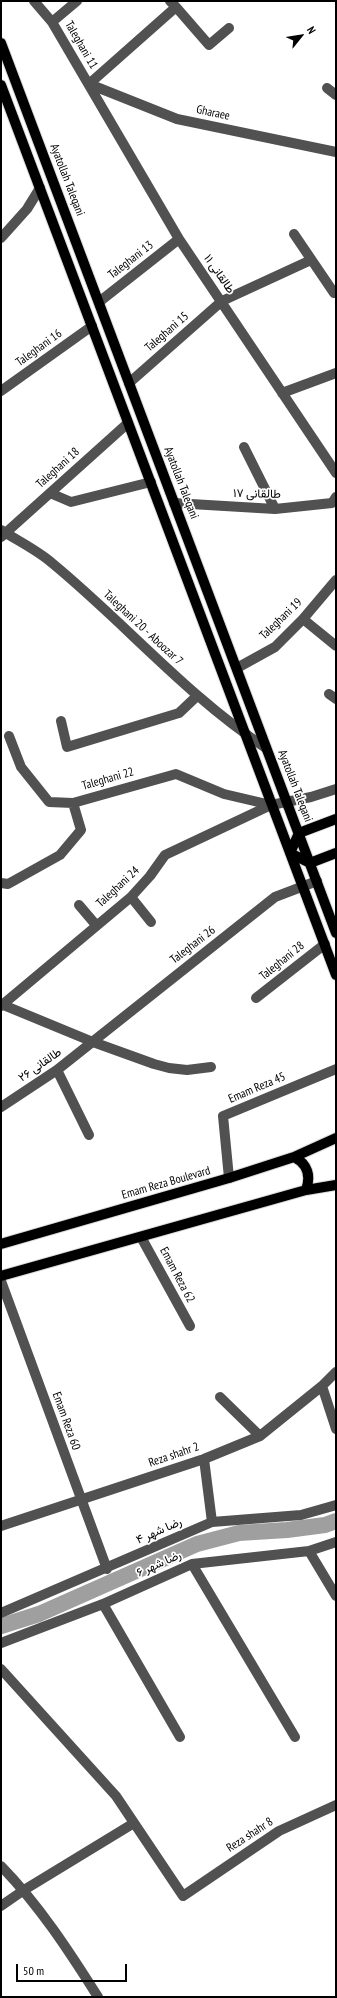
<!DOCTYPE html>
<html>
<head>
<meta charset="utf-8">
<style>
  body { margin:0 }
  #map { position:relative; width:337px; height:1998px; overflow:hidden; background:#fff; font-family:"PT Sans Narrow",sans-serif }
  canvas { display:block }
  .frame { position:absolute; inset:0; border:2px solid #000; pointer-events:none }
  .north { position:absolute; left:281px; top:16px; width:40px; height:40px; -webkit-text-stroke:3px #fff; paint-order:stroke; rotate:60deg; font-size:11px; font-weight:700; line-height:16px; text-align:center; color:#000 }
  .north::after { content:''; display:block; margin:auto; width:14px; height:18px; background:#000; clip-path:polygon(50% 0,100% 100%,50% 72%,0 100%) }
  .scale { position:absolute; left:16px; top:1964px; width:111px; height:18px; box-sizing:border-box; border:2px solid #000; border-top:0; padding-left:5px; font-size:12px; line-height:14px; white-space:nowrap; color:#000; -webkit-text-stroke:3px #fff; paint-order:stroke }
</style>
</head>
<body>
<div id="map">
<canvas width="337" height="1998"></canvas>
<div class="frame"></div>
<div class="north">N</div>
<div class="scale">50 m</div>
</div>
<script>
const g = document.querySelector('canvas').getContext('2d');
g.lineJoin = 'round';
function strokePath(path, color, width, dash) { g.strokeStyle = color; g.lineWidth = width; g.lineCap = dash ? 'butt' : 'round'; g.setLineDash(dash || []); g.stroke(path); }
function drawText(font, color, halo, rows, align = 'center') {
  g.font = font + ' "PT Sans Narrow",Vazirmatn,sans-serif'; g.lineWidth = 3.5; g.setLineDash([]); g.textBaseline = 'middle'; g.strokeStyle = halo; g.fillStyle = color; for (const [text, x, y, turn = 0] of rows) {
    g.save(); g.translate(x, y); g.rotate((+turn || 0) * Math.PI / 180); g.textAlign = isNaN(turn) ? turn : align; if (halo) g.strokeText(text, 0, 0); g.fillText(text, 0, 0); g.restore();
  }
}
strokePath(new Path2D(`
  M1 1626 39 1614 197 1544 239 1533 287 1530 325 1525 336 1521`), '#9f9f9f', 16);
const major = new Path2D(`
  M1 43 336 933
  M1 85 336 975
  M336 819 299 833 290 853 310 863 336 853
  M294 1157C308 1164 311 1176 306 1190
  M1 1244 229 1178 294 1157 336 1138
  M1 1276 306 1190 336 1185`);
strokePath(major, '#dbdbdb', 12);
strokePath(new Path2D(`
  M34 1 52 22 179 239 336 473
  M176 7 209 45 229 28
  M52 22 77 1
  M89 84 177 119 336 152
  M89 84 176 7 170 1
  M327 88 336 95
  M294 234 334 293
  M1 238 27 209 40 188
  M99 302 179 239
  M129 383 222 301 311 260
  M1 391 92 326
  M282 393 336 373
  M244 447 275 509
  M50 493 71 502 151 482
  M174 503 275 509 332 503 336 497
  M1 530C18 541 37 550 52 563 125 623 187 696 266 748
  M1 537 128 423
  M303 619 336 646
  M237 668 275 647 303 619 336 580
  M329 694 336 699
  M61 721 67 747 179 713 197 696
  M9 736 21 767 49 802 73 803
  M1 883 8 884 60 855 81 830 73 803 176 774 224 794 271 805
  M131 897 151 922
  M79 905 96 925
  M256 998 325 944
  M1 1004 93 1042 154 1064 169 1068 187 1070 211 1067
  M1 1006 131 897 150 876 165 855 271 805 311 797 336 789
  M57 1070 89 1135
  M1 1107 57 1070 275 897 317 881
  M229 1178 223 1116 336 1069
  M141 1237 190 1326
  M1 1281 107 1569
  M322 1386 336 1429
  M220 1397 260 1436
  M204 1459 212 1522
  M1 1526 204 1459 260 1436 322 1386 336 1372
  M309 1551 336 1596
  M192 1564 295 1737
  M103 1604 180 1737
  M1 1613 212 1522 301 1515 336 1505
  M1 1643 103 1604 192 1564 309 1551 336 1542
  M1 1669 116 1796 183 1896 279 1831 336 1805
  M1 1866C39 1905 69 1951 98 1997
  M1 1906 24 1890 134 1823`), '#515151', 10);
strokePath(major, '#000', 10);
drawText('12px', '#000', '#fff', [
  ["Taleghani 11",81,45,60],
  ["Gharaee",213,113,12],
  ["Ayatollah Taleqani",67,180,69],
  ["Taleghani 13",131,260,-38],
  ["طالقانی ۱۱",219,274,55],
  ["Taleghani 15",167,332,-41],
  ["Taleghani 16",39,348,-36],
  ["Taleghani 18",58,468,-42],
  ["Ayatollah Taleqani",181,483,69],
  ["طالقانی ۱۷",257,494,1],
  ["Taleghani 19",281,619,-44],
  ["Taleghani 20 - Aboozar 7",143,628,43],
  ["Taleghani 22",108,779,-16],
  ["Ayatollah Taleqani",295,786,69],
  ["Taleghani 24",118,887,-43],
  ["Taleghani 26",193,945,-38],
  ["Taleghani 28",282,961,-39],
  ["طالقانی ۲۶",40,1065,-35],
  ["Emam Reza 45",257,1088,-23],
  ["Emam Reza Boulevard",166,1183,-16],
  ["Emam Reza 62",177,1275,62],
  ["Emam Reza 60",66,1421,70],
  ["Reza shahr 2",174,1455,-19],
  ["رضا شهر ۴",159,1531,-24],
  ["رضا شهر ۶",159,1564,-24],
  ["Reza shahr 8",250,1835,-33]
]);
</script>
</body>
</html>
